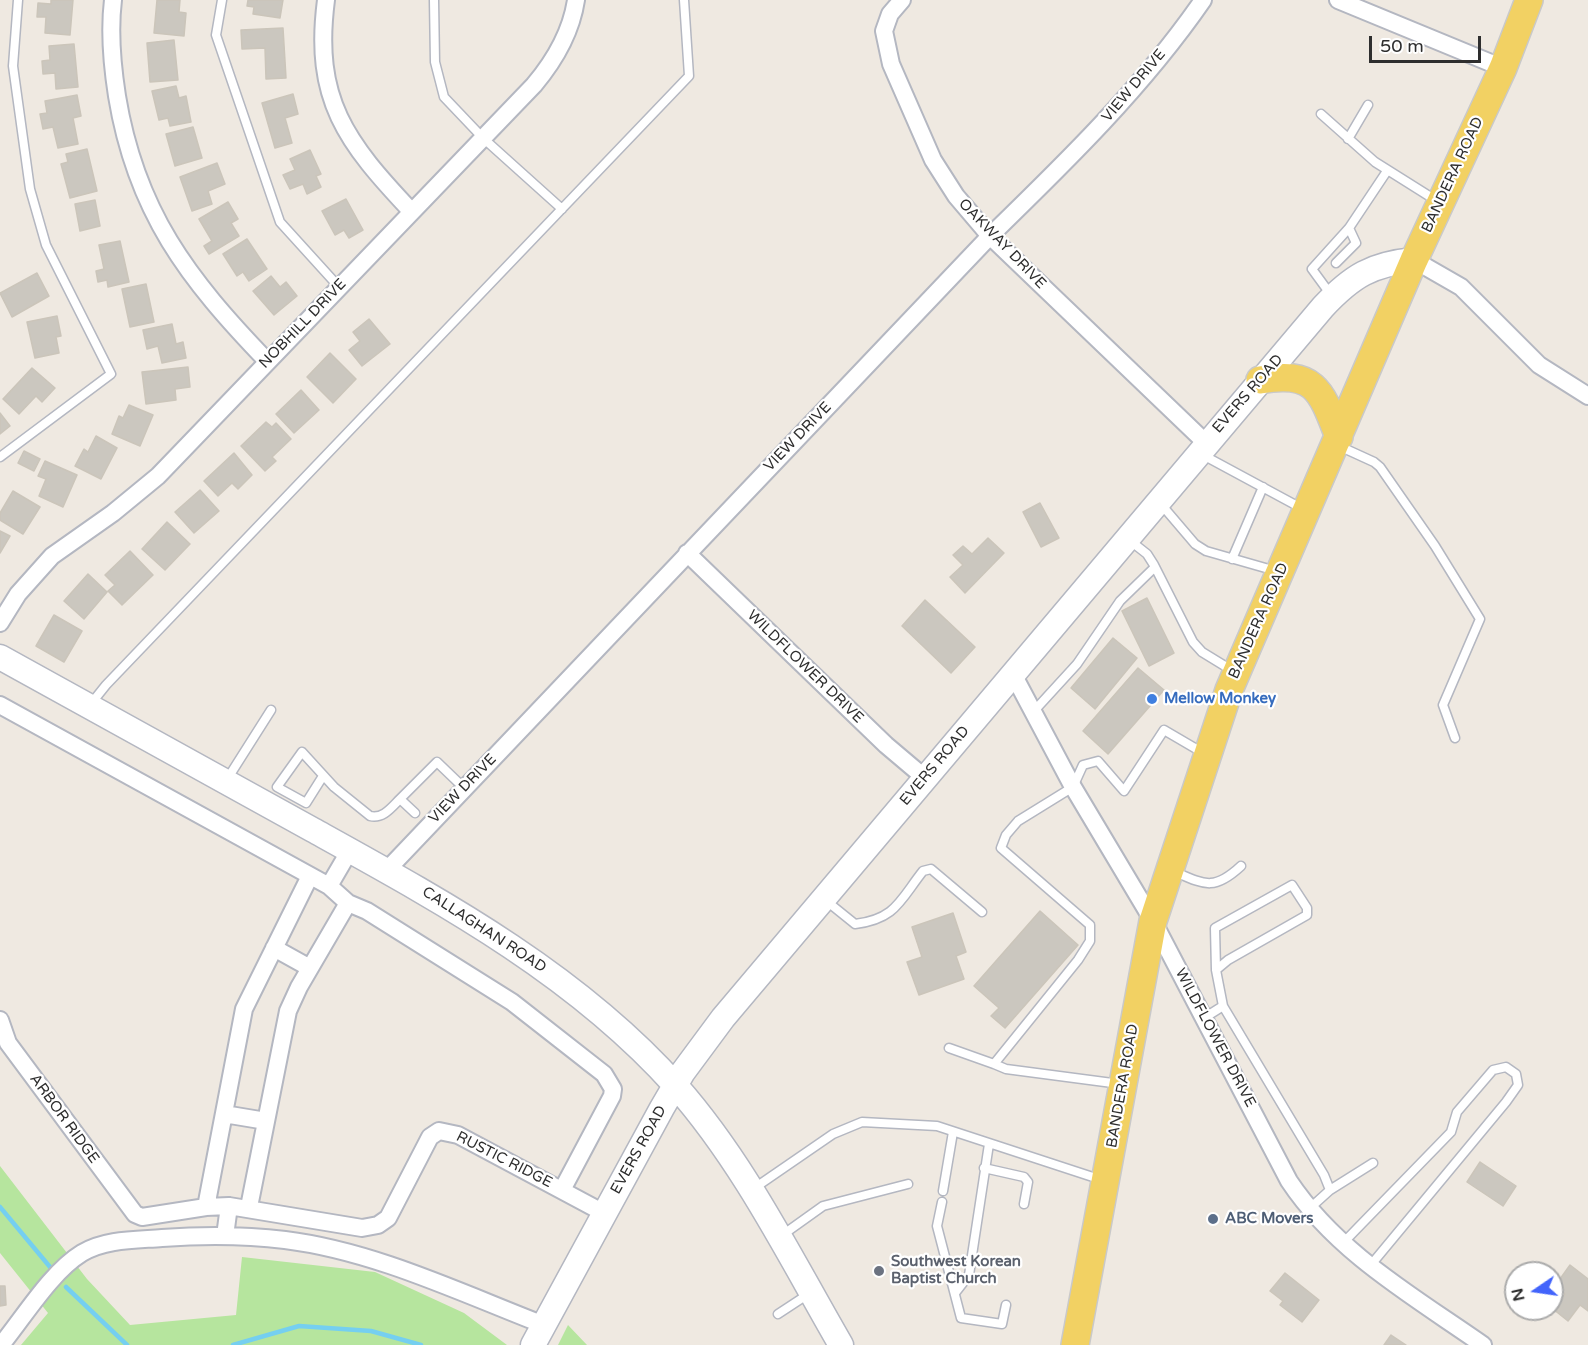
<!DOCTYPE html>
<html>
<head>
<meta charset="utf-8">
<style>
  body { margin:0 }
  #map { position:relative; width:1588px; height:1345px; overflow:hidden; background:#efe9e1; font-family:"Varela Round",sans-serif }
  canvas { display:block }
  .north { position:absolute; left:1504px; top:1261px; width:60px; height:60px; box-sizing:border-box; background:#fff; border:2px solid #ababab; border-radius:50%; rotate:257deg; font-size:16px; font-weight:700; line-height:24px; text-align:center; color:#2e2e2e }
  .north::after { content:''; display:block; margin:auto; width:21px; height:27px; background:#4264fb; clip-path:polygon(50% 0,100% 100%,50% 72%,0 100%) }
  .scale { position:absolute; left:1369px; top:36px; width:112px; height:27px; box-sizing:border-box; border:3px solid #2e2e2e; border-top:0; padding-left:8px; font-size:18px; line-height:21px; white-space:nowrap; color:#2e2e2e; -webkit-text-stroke:4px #fff; paint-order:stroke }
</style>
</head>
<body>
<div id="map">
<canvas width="1588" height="1345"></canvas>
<div class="north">N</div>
<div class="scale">50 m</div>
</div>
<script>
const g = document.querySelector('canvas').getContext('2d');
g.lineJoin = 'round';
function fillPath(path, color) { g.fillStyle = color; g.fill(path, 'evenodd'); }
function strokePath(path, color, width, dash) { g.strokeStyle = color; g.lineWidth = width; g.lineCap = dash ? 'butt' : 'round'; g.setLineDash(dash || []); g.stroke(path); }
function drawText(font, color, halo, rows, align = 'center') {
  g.font = font + ' "Varela Round",sans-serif'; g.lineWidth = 4.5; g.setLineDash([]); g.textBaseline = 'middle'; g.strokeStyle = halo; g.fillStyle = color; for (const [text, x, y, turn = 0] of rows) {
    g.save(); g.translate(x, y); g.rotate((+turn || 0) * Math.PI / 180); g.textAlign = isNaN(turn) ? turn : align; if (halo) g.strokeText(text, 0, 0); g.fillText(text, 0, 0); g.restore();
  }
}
fillPath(new Path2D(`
  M0 1166 87 1279 130 1325 236 1315 242 1257 375 1272 464 1313 507 1345H21L48 1313 0 1253Z
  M568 1325 587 1345H558Z`), '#b6e59e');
strokePath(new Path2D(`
  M0 1207 50 1267
  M66 1287 127 1345
  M233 1345 299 1326 371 1331 421 1345`), '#75cff0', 4.5);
const building = new Path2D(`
  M51 0H73L70 35 45 33 46 17H37L38 3 51 4Z
  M157 0H180L179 12 186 13 184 36 154 33Z
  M248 0H283L280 18 253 14 254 7 247 6Z
  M283 28 286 78 266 79 265 48 242 49 241 30Z
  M174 40 178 80 150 82 147 43Z
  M74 44 78 87 56 89 55 73 43 74 42 61 50 60 49 46Z
  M176 86 179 98 186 96 191 122 170 126 168 118 159 120 152 91Z
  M293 94 298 114 285 118 292 143 275 148 262 103Z
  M77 95 81 116 73 118 78 144 58 148 53 127 43 129 40 114 47 113 45 101Z
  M193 127 202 158 175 166 166 134Z
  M87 149 97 191 70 198 61 164 68 162 66 154Z
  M310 150 321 174 316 176 321 187 307 194 303 184 290 189 283 175 295 170 290 159Z
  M217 163 225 184 208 191 212 204 192 211 180 177Z
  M346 199 363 230 349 238 344 230 335 235 322 211Z
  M95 200 100 226 80 231 75 204Z
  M228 202 238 219 231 223 239 236 209 254 204 246 212 241 199 219Z
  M247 239 267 269 249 281 243 272 237 276 223 254Z
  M120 241 129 282 108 287 107 280 98 282 96 271 104 269 99 245Z
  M37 273 49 296 12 317 0 293Z
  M271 276 280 287 286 282 297 296 274 315 253 291Z
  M146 284 154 322 130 327 122 289Z
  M57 316 61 336 56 337 59 353 35 358 27 322Z
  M369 319 390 344 362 366 349 350 360 341 353 332Z
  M172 324 176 344 183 342 186 358 162 363 158 346 147 349 143 330Z
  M330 353 356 379 333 403 307 377Z
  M188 367 190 387 175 389 176 400 146 404 142 372Z
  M32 368 55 388 42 402 36 396 19 414 3 399Z
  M301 390 319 410 294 433 276 414Z
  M129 405 153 415 140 446 112 434 119 416 123 418Z
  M0 413 10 426 0 434Z
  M266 422 272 427 276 423 291 439 272 457 276 461 265 471 241 446Z
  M96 436 117 448 101 479 75 466 84 449 88 452Z
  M24 451 40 459 34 471 18 463Z
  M234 453 252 475 238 489 232 483 218 496 204 481Z
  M45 461 77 475 63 507 39 496 46 479 38 476Z
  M200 490 219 511 194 533 175 512Z
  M13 491 40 507 23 534 0 520V513Z
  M1040 503 1059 538 1041 547 1023 512Z
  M167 522 190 544 165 570 142 549Z
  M0 531 10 536 0 553Z
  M988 538 1004 553 965 593 950 577 963 565 953 555 963 546 972 554Z
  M130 551 153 575 122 605 108 591 115 585 105 575Z
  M88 574 107 592 84 619 64 601Z
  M1147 598 1174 653 1149 666 1122 611Z
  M925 600 975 647 951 673 902 626Z
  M54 615 82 631 64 662 36 646Z
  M1113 638 1137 658 1095 709 1071 688Z
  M1138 668 1164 690 1108 754 1083 731Z
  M1040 911 1078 945 1005 1028 991 1016 999 1008 974 986Z
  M953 913 966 952 956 956 964 979 919 995 907 962 922 957 912 927Z
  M1480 1162 1516 1186 1503 1206 1467 1182Z
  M1570 1265 1588 1279V1311L1580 1305 1568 1321 1553 1309 1565 1294 1555 1286Z
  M1285 1273 1319 1300 1302 1322 1280 1305 1283 1301 1270 1291Z
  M0 1286H5L6 1305 0 1306Z
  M1391 1335 1406 1345H1384Z`);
fillPath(building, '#cbc7bf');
strokePath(building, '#cbc5ba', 1.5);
const service = new Path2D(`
  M222 0 216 35 280 222 339 287
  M434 0 435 62 444 97 483 138 562 209
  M1321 114 1375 162 1437 201
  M1348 139 1368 105
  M1336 263 1356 243 1349 228
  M1331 295 1312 269 1349 228 1387 171
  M1339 446 1374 462 1380 467 1435 546 1480 619 1443 705 1455 738
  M1201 454 1303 509
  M0 457 111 374 46 245 30 189 13 66 18 0
  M1160 503 1195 544 1206 551 1276 571
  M1128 539 1147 554 1154 565 1193 642 1202 652 1233 671
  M1232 559 1263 487
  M90 705 106 685 689 76 684 0
  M1034 711 1077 664 1120 601 1155 567
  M323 776 306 803 277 787 302 752 334 787 370 816C383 819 391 808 400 799
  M226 781 271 710
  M415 813 400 799 437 762 464 788
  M1173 871C1205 885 1214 891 1241 866
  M824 899 855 924C896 919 900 900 923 871L931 869 982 912
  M1223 1006 1324 1175 1330 1190 1309 1209
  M1204 1018 1223 1006 1216 970 1228 960 1307 915V908L1292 885 1215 928 1216 970
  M949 1048 994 1064
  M1120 1084 1006 1069 994 1064 1078 960 1090 941V925L1001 848 1006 835 1018 821 1073 787 1083 765 1098 761 1124 791 1164 730 1205 754
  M984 1168 1024 1177 1028 1182 1024 1204
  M753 1189 833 1134 862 1122 937 1126 1102 1180
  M1330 1190 1373 1163
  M943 1191 953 1132
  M942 1202 937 1226 961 1318 1002 1324 1006 1305
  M781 1236 823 1206 908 1184
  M1343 1243 1451 1132 1457 1112 1493 1070 1506 1067 1516 1074 1518 1085 1506 1102 1370 1266
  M955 1293 969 1275 989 1144
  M778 1314 810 1293`);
const minor = new Path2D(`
  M113 0C109 32 112 64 117 96 136 212 188 279 267 361
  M326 0C313 100 346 142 412 212
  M902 0 890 14 884 31 891 64 933 160 956 196 990 236 1206 443
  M1338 0 1503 68
  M1414 260 1461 287 1539 365 1588 396
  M687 553 886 745 925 778
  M0 623 18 594 52 556 113 513 158 476 534 85C555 60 571 33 576 0
  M1013 674 1073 787 1153 921 1289 1181C1337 1253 1413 1296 1483 1345
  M0 705 329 886 348 903 367 911 512 1002 604 1074 613 1089 612 1096 562 1190
  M387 870 990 236C1066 162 1143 87 1203 0
  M329 886 350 850
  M274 948 310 968
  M0 1020 8 1043 135 1214 142 1217 206 1207 229 1206 362 1228 378 1225 388 1218 430 1137 439 1131 458 1135 604 1213
  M224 1114 266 1121
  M206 1207 244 1009 310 876
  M249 1207 288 1011 299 987 348 903
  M225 1236 229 1206
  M1 1345C24 1317 51 1272 82 1253 105 1239 136 1240 162 1238 203 1235 244 1235 285 1240 374 1251 461 1293 544 1325`);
const secondary = new Path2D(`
  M0 657C104 715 209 772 313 830 443 902 576 974 676 1086 744 1163 790 1257 841 1345
  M533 1345 662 1108 683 1072 723 1018 1323 307C1352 276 1372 264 1414 260`);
const primary = new Path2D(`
  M1260 380C1315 370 1321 390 1339 437
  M1075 1345 1153 921 1229 690 1414 260 1503 68 1529 0`);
strokePath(service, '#b4b7c1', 11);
strokePath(minor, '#b4b7c1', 20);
strokePath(secondary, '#b4b7c1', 27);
strokePath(primary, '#c9c9c9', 30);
strokePath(service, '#fff', 8);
strokePath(minor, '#fff', 16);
strokePath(secondary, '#fff', 24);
strokePath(primary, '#f2d163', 27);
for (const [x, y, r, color] of [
  [1152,699,6,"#3f7fe0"],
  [1213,1219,6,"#5c6f8a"],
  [879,1271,6,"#6b7280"]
]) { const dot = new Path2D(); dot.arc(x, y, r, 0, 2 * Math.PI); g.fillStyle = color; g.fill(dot); strokePath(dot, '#fff', 2); }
drawText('15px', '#2e2e2e', '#fff', [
  ["VIEW DRIVE",1134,86,-50],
  ["BANDERA ROAD",1453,175,-65],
  ["OAKWAY DRIVE",1002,244,46],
  ["NOBHILL DRIVE",303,324,-46],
  ["EVERS ROAD",1248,394,-49],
  ["VIEW DRIVE",798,437,-46],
  ["BANDERA ROAD",1259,621,-66],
  ["WILDFLOWER DRIVE",805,667,44],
  ["EVERS ROAD",935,766,-50],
  ["VIEW DRIVE",463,789,-46],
  ["CALLAGHAN ROAD",484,930,33],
  ["WILDFLOWER DRIVE",1215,1038,62],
  ["BANDERA ROAD",1123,1086,-80],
  ["ARBOR RIDGE",64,1119,54],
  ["EVERS ROAD",639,1150,-61],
  ["RUSTIC RIDGE",504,1160,27]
]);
drawText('bold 15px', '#366cbe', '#fff', [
  ["Mellow Monkey",1164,699]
], 'left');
drawText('bold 15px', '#4e5e75', '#fff', [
  ["ABC Movers",1225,1219]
], 'left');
drawText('bold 15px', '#5b616d', '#fff', [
  ["Southwest Korean",891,1262],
  ["Baptist Church",891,1279]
], 'left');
</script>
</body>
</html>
